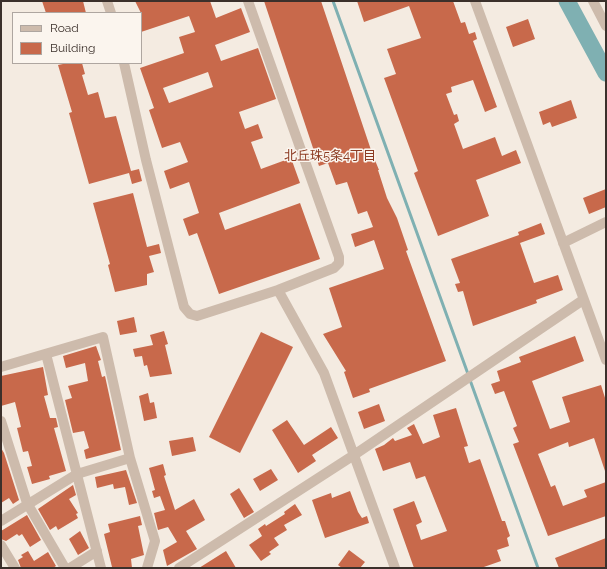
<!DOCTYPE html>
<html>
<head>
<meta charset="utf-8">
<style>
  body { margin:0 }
  #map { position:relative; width:607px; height:569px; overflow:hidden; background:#f4ebe1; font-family:Raleway,sans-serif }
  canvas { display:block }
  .frame { position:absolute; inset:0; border:2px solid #3b302b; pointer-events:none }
  .legend { position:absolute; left:12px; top:12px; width:130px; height:52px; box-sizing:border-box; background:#fbf5ee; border:1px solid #aea6a0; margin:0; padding:5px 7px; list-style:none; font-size:12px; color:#3b302b }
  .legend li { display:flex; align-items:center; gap:8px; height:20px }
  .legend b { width:20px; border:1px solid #aea6a0 }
</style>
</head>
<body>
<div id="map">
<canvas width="607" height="569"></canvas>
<div class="frame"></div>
<ul class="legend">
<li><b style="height:5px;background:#cdbbac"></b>Road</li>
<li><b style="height:11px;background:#c8694b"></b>Building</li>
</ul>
</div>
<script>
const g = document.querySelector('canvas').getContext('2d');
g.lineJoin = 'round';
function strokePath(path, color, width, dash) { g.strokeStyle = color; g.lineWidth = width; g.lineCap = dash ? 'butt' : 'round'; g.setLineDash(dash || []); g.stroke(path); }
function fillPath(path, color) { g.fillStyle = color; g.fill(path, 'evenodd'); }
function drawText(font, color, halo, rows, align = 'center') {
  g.font = font + ' Raleway,"Noto Sans JP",sans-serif'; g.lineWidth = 3; g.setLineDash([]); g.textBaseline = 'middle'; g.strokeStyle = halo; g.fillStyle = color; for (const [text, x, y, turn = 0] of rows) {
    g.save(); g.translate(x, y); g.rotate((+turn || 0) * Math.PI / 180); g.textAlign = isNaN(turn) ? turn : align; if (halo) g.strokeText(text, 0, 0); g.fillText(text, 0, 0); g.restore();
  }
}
strokePath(new Path2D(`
  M333 1 468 374
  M470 380 538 568`), '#7fb0b2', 3);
strokePath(new Path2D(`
  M567 1 606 73`), '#7fb0b2', 17);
fillPath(new Path2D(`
  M42 1H83L86 13H46Z
  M135 1H210L216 18 241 8 250 32 215 45 221 61 258 48 276 99 239 112 245 129 258 124 263 138 251 142 261 169 291 158 300 183 219 213 225 230 300 203 320 259 219 294 197 233 189 236 183 219 199 213 189 182 170 189 164 171 188 162 180 142 162 148 149 110 154 108 140 68 184 53 179 37 195 32 189 16 141 32V13ZM208 72 213 87 169 103 163 88Z
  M264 1H321L372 153 379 170H378L387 198 397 218 408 250 406 251 446 361 369 389 370 392 353 398 344 372 346 371 323 334 342 327 329 288 384 269 374 240 355 247 351 234 373 227 367 211 358 214 347 182 336 185 328 163 319 166Z
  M357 1H453L461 23 465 22 469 34 475 32 477 39 473 41 497 107 485 112 473 80 451 87 452 92 446 94 454 115 457 114 459 121 454 124 463 149 495 137 502 156 516 150 521 163 476 180 489 216 438 236 414 173 418 171 384 78 396 74 387 49 421 38 409 6 364 22Z
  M528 19 535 39 513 47 506 27Z
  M68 63H82L85 74 82 75 88 95 98 92 105 118 116 116 131 171 139 169 142 181 132 184 129 173 89 184 69 113 72 112 58 65Z
  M571 100 577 118 552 127 550 122 543 125 539 112Z
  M606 189V207L589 214 583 198Z
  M133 193 147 247 159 244 161 253 149 256 154 272 147 274V285L115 292 108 265 110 264 93 203Z
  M541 223 545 234 520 243 534 283 558 275 563 290 536 300 537 303 473 326 463 291 458 292 455 284 460 283 451 259 519 235 518 232Z
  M134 317 137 332 120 335 117 321Z
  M164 331 168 344 165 345 172 374 150 377 147 365 144 366 142 356 135 357 133 349 153 345 150 335Z
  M261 332 293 347 240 453 209 437Z
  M575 336 584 361 532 381 550 429 570 422 562 397 601 385 606 401V471H605L594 438 569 447 568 442 538 454 551 487 555 485 563 506 587 497 584 490 606 482V516L548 536 513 444 519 442 513 428 517 426 504 391 495 394 491 384 500 381 497 371 521 362 519 357Z
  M96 346 101 360 98 361 102 377 105 376 121 450 86 459 84 450 89 448 84 431 73 433 65 400 72 398 68 386 88 381 85 363 66 368 63 356Z
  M43 367 48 395 44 396 50 418H56L58 427 54 428 66 471 49 476 50 479 32 484 27 467 32 466 28 451 23 452 17 428 21 427 15 402 1 406V376Z
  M148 393 150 403 154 402 157 418 144 421 139 396Z
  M379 404 385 421 364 429 358 412Z
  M456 408 468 446 464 447 469 463 480 459 502 521H505L510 536 507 538 509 546 497 550 501 561 481 568H414L393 509 414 501 422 522 416 525 421 540 447 531 425 476 416 479 410 462 383 471 375 449 384 445 393 438 395 441 412 435 407 428 414 424 423 444 440 437 433 415Z
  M287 420 304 445 331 427 338 438 312 455 316 461 298 473 272 430Z
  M193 437 196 451 172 456 169 441Z
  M1 448 4 453 19 500 13 504 9 498 1 503Z
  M163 464 166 475 164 476 175 510 194 499 205 520 186 531 197 549 167 566 163 550 177 542 168 527 158 530 154 513 165 510 160 496 154 498 152 491 155 490 149 468Z
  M271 469 278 480 260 491 253 479Z
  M126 470 137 503 129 505 125 487 114 489 113 484 97 488 95 477Z
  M73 485 76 495 69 499 78 513 76 514 78 518 58 530 56 526 50 530 38 509Z
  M239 488 254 512 244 518 230 494Z
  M350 491 358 512 362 518 367 516 369 523 325 538 312 500 331 493 332 498Z
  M295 504 302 515 284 525 287 530 274 538 279 545 269 552 271 554 261 561 249 545 262 536 258 529 265 524 266 526 285 514 284 512Z
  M27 515 41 540 30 547 22 534 19 536 17 534 6 541 1 539V531Z
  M140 516 142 525 138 526 144 555 131 559 132 568 112 567 104 534 110 532 108 524Z
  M80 531 89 548 78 555 69 539Z
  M606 538V568H559L555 558Z
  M349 550 365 562 360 568H342L338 565Z
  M28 551 34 561 48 552 56 566 53 568H21L18 560 23 557 21 555Z
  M226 551 236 568H199L218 556Z`), '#c8694b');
strokePath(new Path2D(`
  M107 1 111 13
  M475 1 606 360
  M593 1 606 26
  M124 63 146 160 184 307 190 314 197 316 278 290 334 268 339 263V257L248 1
  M563 243 606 222
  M278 290 324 373 395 568
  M46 354 101 568
  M1 367 103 337 130 458 155 541 147 568
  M1 421 27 503 65 568
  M1 521 77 474 130 458
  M1 545 15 568
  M70 568 97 551
  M179 568 354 455 583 300`), '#cdbbac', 10);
drawText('13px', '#8c3b22', '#fbf5ee', [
  ["北丘珠5条4丁目",330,156]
]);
</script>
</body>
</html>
